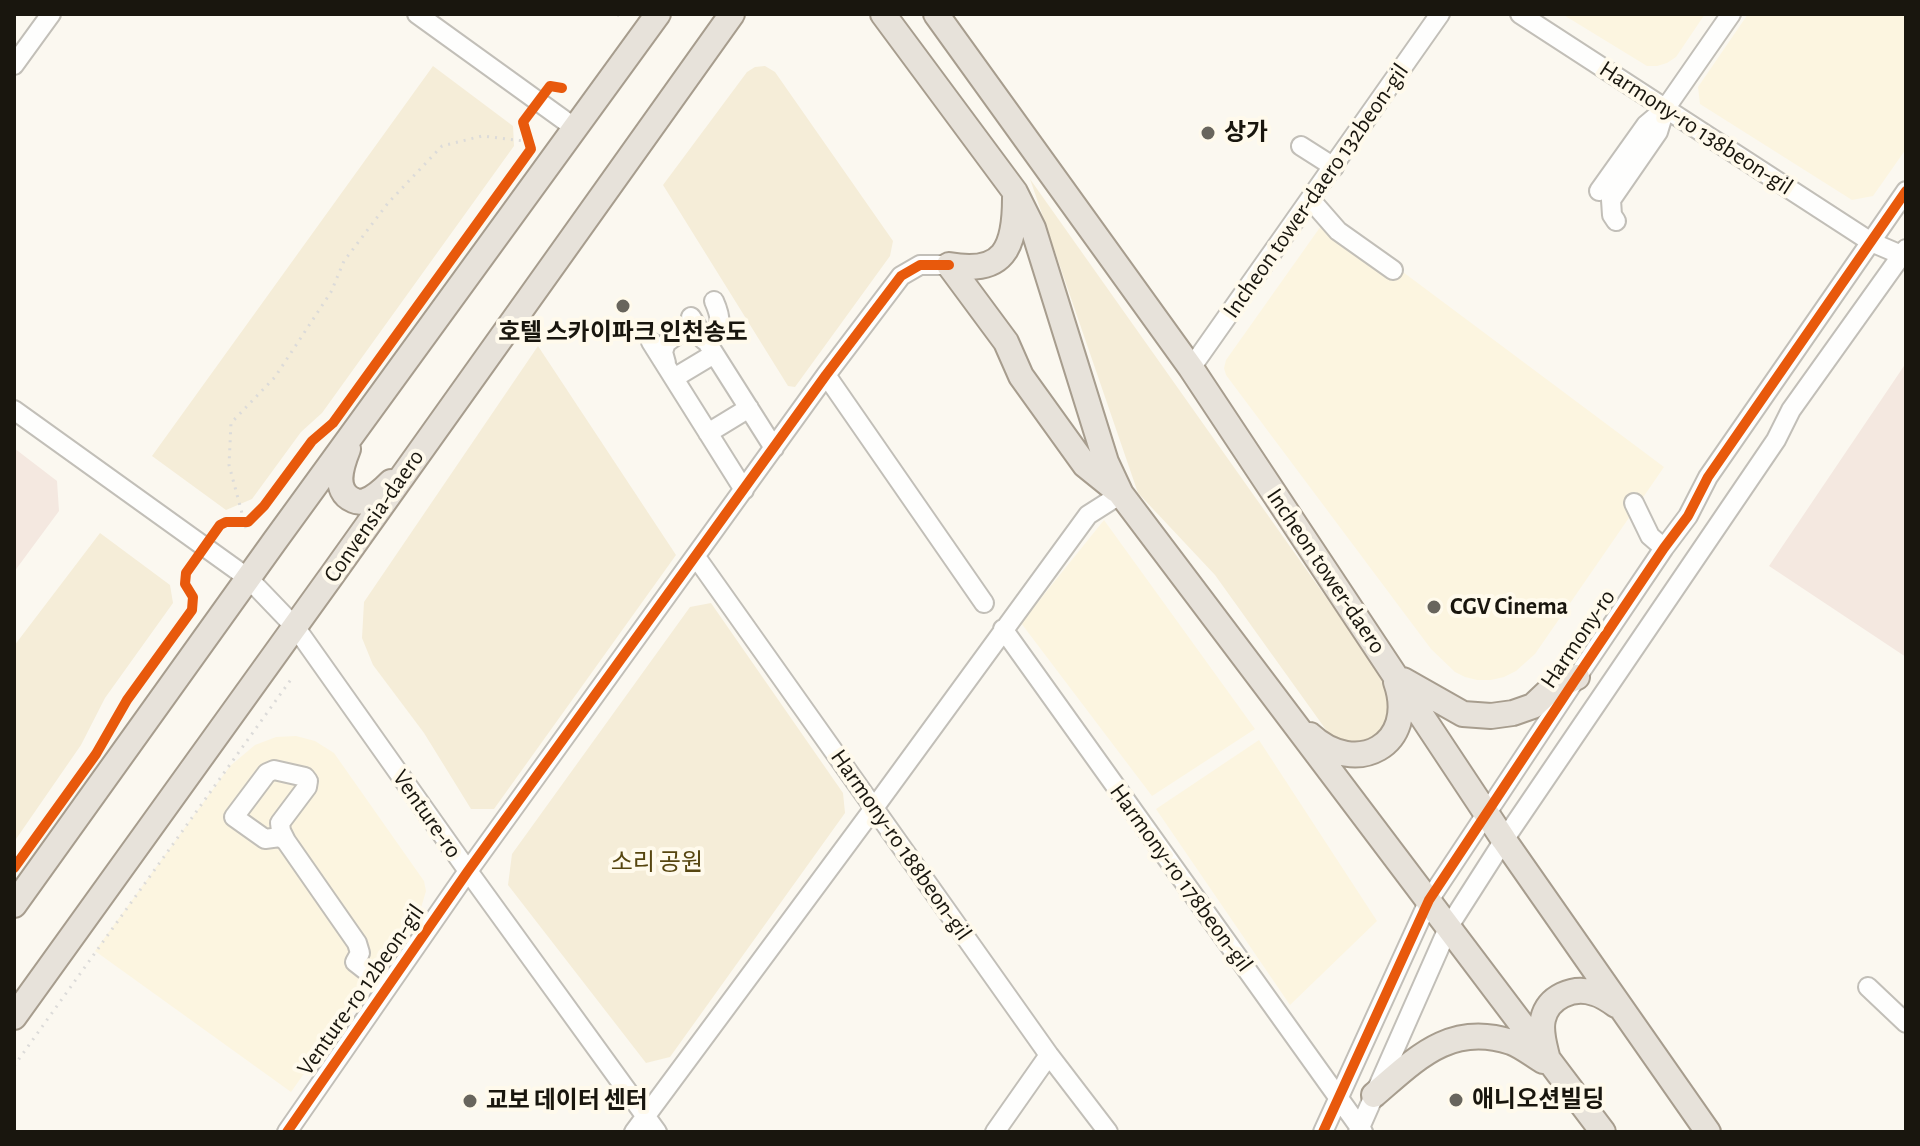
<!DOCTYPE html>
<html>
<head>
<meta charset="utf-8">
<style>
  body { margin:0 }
  #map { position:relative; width:1920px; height:1146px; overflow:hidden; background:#fbf8f0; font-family:"Alegreya Sans",sans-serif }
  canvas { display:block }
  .frame { position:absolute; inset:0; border:16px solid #19160e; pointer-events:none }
</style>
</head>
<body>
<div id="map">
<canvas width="1920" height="1146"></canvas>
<div class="frame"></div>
</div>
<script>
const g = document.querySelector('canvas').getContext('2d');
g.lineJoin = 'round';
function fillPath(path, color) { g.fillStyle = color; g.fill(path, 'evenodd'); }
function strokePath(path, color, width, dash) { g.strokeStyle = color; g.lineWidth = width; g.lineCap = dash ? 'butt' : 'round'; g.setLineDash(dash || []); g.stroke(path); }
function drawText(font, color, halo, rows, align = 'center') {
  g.font = font + ' "Alegreya Sans","Noto Sans KR",sans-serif'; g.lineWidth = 8; g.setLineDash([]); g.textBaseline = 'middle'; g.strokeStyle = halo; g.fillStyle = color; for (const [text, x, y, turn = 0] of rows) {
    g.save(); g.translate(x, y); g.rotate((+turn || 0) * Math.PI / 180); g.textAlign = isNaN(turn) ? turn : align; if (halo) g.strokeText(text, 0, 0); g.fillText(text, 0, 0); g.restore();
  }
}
fillPath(new Path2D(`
  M1562 14H1705L1676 57 1667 63 1657 66H1647Z
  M1748 14H1906V149L1873 196 1852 200 1700 104 1698 87Z
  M1328 216 1664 467 1535 654 1516 671 1504 677 1491 680H1477L1465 677 1455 672 1431 649 1226 375 1224 368 1226 360Z
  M1104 520 1255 729 1152 796 1021 623Z
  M296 736 315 741 334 753 424 881 426 891 421 908 291 1092 95 951 230 766 255 745 276 737Z
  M1259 740 1377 921 1290 1005 1156 809Z`), '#fcf5e0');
fillPath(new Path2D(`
  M1906 363V657L1769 566Z
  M14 448 57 481 59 511 14 572Z`), '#f4e8e0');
fillPath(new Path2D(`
  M433 66 513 126 514 146 322 413 301 432 252 499 226 510 152 456Z
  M765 66 775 72 893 241 890 256 795 387 788 386 663 185 747 72 755 67Z
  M1030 179 1388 685 1393 716 1378 741 1349 747 1329 734 1215 575 1138 493Z
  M538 346 676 555 494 809H471L424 733 373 665 362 638 364 602Z
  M100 533 170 585 173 603 105 698 81 745 14 842V646Z
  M711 603 843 793 845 813 670 1057 646 1063 508 885 512 854 690 607Z`), '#f5edd8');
const minor = new Path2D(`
  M417 14 575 128
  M1520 14 1871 242 1906 257
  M14 65 51 14
  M1301 146 1334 167
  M1599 191 1646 125 1665 109 1731 14
  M1310 199 1338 231 1393 270
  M1616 221 1612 215 1611 200 1658 132 1665 109
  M691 317 774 448
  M706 340C723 329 722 319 714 301
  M651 342 744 490
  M666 363 663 352 666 343C681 332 689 324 704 340
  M1191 368 1440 14
  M826 375 984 603
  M674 378 714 354
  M14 410 248 578 296 628 468 871 657 1132
  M708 433 749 408
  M1634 503 1650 536 1664 548
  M696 557 1049 1055 1108 1132
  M1003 629 1363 1132
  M274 770 305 777 308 781 307 787 280 823 281 831 286 841 280 837 265 839 234 817 267 773Z
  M286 841 357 943 360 953 355 962 387 987
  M1868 987 1906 1023
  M287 1132 468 871 826 375 901 276 920 265H949
  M634 1132 874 808 1088 515 1121 494
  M995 1132 1049 1055
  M1323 1132 1429 900 1577 677 1664 548 1688 516 1708 477 1906 191
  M1358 1132 1449 926 1504 840 1776 440 1791 410 1906 249`);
const major = new Path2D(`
  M883 14 1015 192 1033 228 1106 462 1121 494 1603 1132
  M936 14 1191 368 1504 840 1708 1132
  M949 265 1006 342 1021 376 1085 465 1116 490
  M949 265C1004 275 1015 248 1015 198
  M348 449C342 464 332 491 353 500 358 502 359 502 365 501 375 498 384 489 391 482
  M1403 680 1463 714 1491 716 1513 713 1533 706 1551 689 1577 677
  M1310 735C1356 778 1418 745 1396 682
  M14 905 274 542 658 14
  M14 1017C255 684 494 349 732 14
  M1547 1056C1544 1044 1540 1031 1543 1019 1548 997 1573 986 1594 993 1602 995 1609 1000 1616 1005
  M1374 1095C1416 1059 1450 1022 1511 1042 1522 1046 1533 1055 1543 1061`);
strokePath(minor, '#c2bfb8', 22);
strokePath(major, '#a79d8e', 28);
strokePath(new Path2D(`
  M617 16 619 14
  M246 528 229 465 231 423 275 377 331 292 344 261 388 203 442 146 482 136 524 141
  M14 1066 292 678`), '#dcdbd9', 3, [2, 6]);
strokePath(minor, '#fefefd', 18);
strokePath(major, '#e7e2da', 24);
strokePath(new Path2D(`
  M14 868 96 754 127 700 192 610 193 597 185 584 186 573 220 525 226 522H248L264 506 312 441 333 423 531 149 523 122 550 86 562 88
  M287 1132 468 871 826 375 901 276 920 265H949
  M1323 1132 1429 900 1577 677 1664 548 1688 516 1708 477 1906 191`), '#e8590c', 10);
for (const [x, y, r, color] of [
  [1208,133,8,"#68655d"],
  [623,306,8,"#68655d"],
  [1434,607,8,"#68655d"],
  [1456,1100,8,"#68655d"],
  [470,1101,8,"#68655d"]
]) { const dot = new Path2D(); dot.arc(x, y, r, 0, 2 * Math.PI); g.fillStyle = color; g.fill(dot); strokePath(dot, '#fffaec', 3); }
drawText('24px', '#19160e', '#fffaec', [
  ["Harmony-ro 138beon-gil",1696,128,33],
  ["Incheon tower-daero 132beon-gil",1316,191,-55],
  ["Convensia-daero",374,516,-55],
  ["Incheon tower-daero",1326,571,56],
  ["Harmony-ro",1578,639,-56],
  ["Venture-ro",427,814,55],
  ["Harmony-ro 188beon-gil",901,845,55],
  ["Harmony-ro 178beon-gil",1181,878,54],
  ["Venture-ro 12beon-gil",361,990,-55]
]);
drawText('bold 24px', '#19160e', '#fffaec', [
  ["상가",1224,133],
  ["호텔 스카이파크 인천송도",623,333,"center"],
  ["CGV Cinema",1450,607],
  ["애니오션빌딩",1472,1100],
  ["교보 데이터 센터",486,1101]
], 'left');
drawText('24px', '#56450f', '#fffaec', [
  ["소리 공원",657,863]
]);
</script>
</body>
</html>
